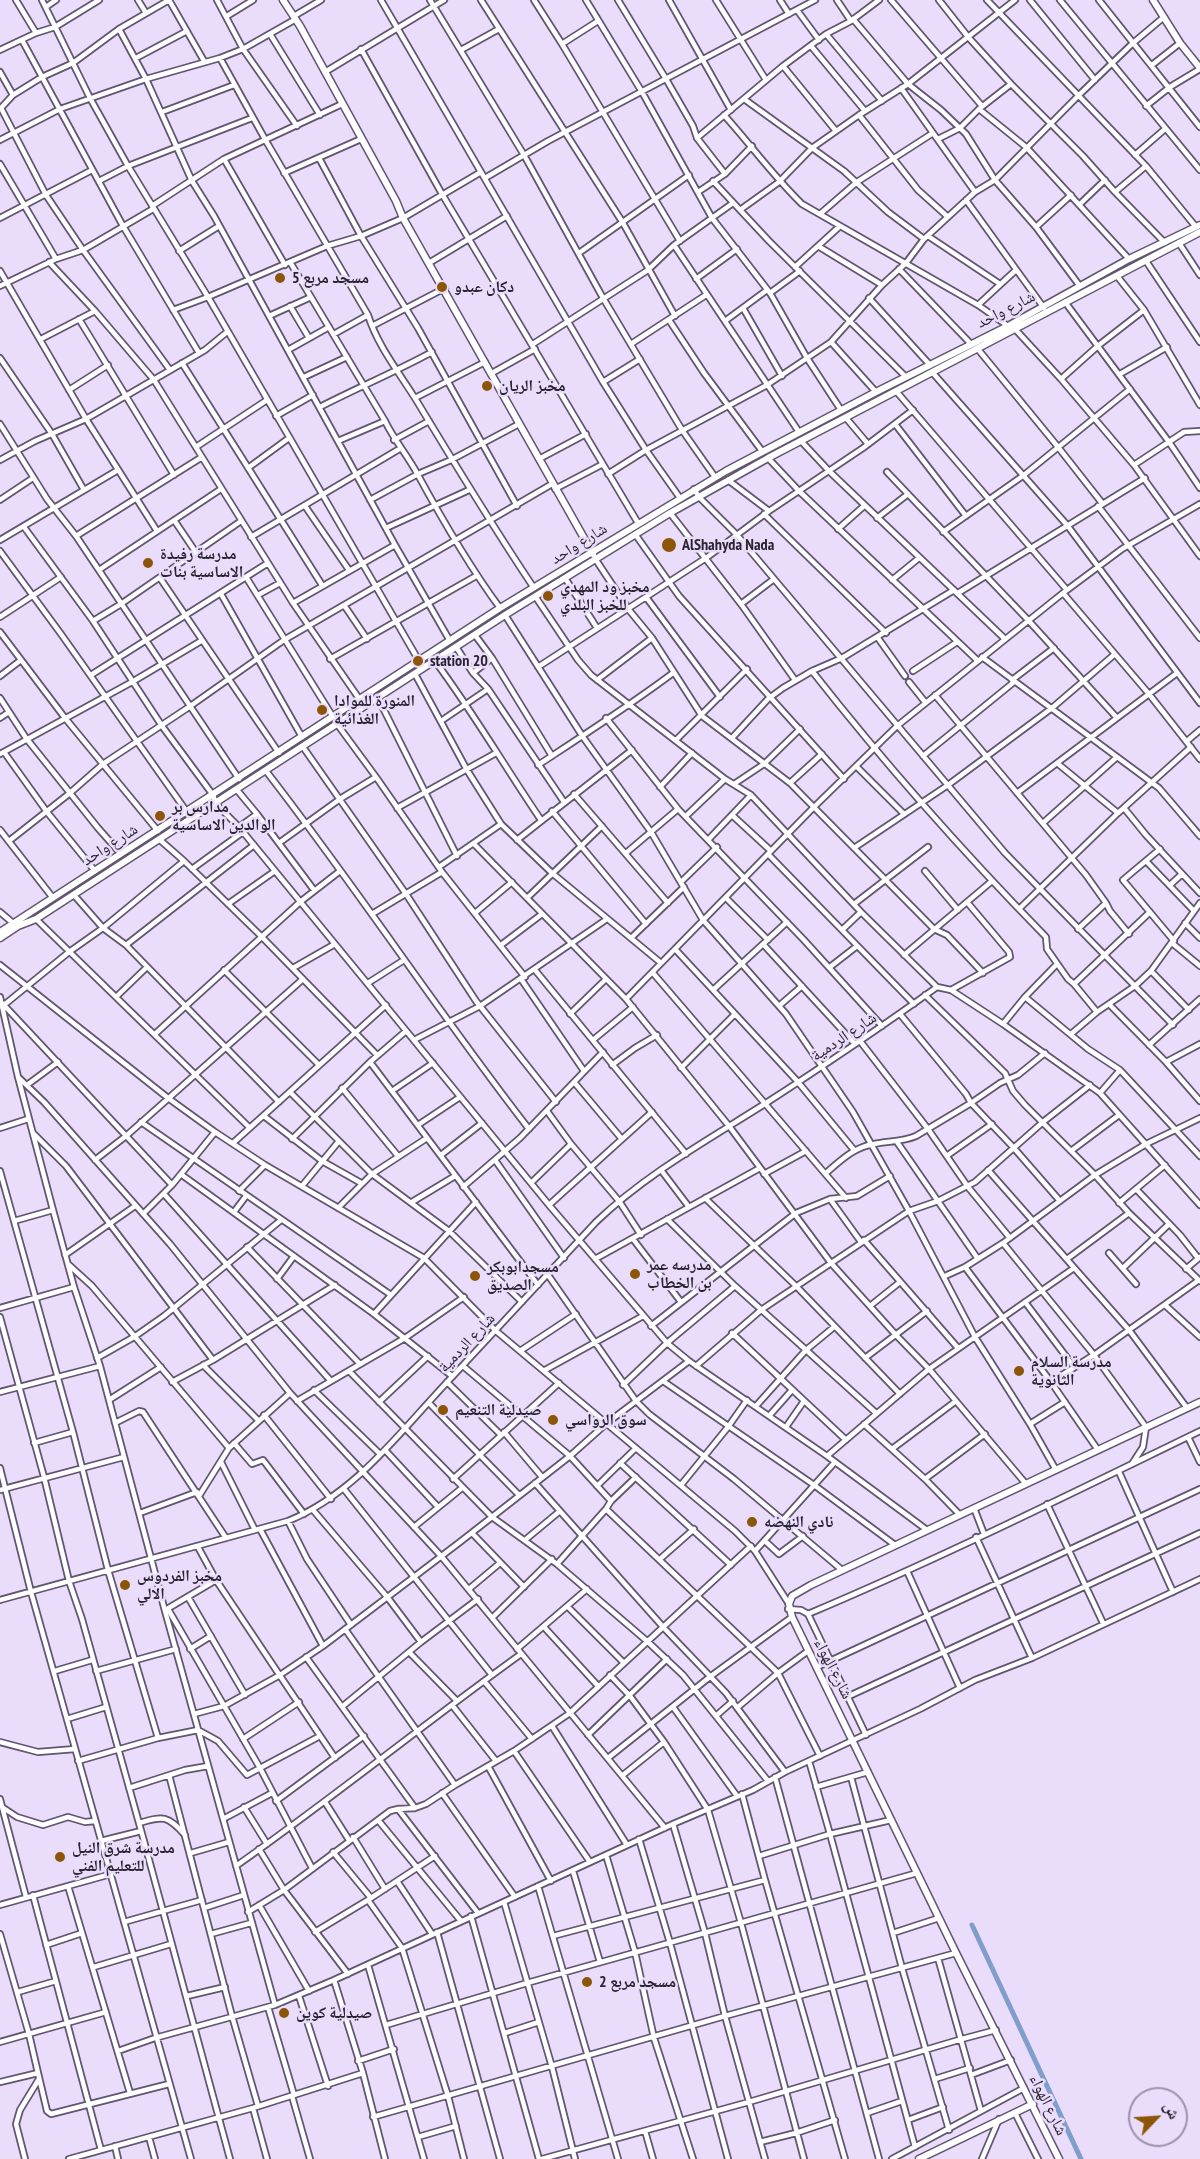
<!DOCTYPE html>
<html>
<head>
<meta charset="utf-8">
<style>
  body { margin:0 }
  #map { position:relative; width:1200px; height:2159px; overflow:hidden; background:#eadcfb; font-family:"PT Sans Narrow","Noto Naskh Arabic",sans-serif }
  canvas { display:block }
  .north { position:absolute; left:1128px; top:2087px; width:60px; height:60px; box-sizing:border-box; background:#eadcfb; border:2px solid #9d92aa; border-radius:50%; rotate:65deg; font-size:16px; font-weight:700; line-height:24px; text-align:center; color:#2a2430 }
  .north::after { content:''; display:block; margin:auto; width:21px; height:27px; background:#8c5507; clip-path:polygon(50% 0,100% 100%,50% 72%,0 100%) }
</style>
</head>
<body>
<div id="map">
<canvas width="1200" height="2159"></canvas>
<div class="north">ش</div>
</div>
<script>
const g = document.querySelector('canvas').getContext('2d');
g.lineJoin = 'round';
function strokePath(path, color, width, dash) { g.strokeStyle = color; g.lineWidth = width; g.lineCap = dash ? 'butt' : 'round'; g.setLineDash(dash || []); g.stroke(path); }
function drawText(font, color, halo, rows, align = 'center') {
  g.font = font + ' "PT Sans Narrow","Noto Naskh Arabic",sans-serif'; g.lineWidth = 5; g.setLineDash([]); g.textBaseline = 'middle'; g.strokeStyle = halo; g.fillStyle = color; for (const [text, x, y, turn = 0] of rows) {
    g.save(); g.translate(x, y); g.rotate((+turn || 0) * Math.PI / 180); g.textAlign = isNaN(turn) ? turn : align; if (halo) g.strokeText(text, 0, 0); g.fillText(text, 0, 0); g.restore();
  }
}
strokePath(new Path2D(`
  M972 1925 1081 2159`), '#809eca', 5);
const street = new Path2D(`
  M16 0 36 33
  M42 0 90 98 128 166 208 297 419 661
  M138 0 146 13
  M217 0 243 49 297 126
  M381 0 603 382 646 450 680 498
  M430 0 524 155 603 298 682 430 715 477
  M481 0 623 223 675 316
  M534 0 562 44 680 241
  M586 0 642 92 712 218 770 293 807 358 841 410
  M618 0 666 79 693 126 697 138 725 174
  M669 0 731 110
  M716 0 766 80
  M780 0 789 14
  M837 0 851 21
  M891 0 982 106
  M939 0 969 38 1011 84 1083 156 1115 192 1165 243
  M987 0 1146 166 1196 227
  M1030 0 1095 80
  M1060 0 1200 170
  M1099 0 1200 127
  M46 7 56 0
  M797 10 819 40
  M227 16 253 0
  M294 16 321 0
  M853 19 908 84 941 110 966 134 995 180 1036 227 1079 285
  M119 29 146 79 192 181 214 216 395 545 450 641
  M270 34 320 115
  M826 34 882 101
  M22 40 123 226 199 353
  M562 44 598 21
  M811 46 865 111
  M361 49 442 194 638 523
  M0 50 36 33 55 27 99 0
  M461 50 499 29
  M136 58 187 31
  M220 58 266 141 368 315C378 347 401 375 418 403 456 466 493 527 534 588
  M1152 65 1180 43
  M783 66 836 131
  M0 72 13 95 1 108 46 195 83 250 170 370
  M325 72 444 0
  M901 88 975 192
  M13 95 42 77 73 63 119 29 169 0 204 61
  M744 99 844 171 888 212 924 239
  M1146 106 1170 87 1200 69
  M979 109 1026 147 1129 259
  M162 112 234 85
  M724 115C751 145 774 177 802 204L978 305 1008 326
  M859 115 918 190 948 217
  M697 138 783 66 826 34 851 21 879 0
  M938 139 960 128 979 109 1011 84
  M0 140 60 109 146 79 220 58 243 49 296 19
  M1135 155 1165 129
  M319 158 361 236 418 328 517 506
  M224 159 285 265
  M0 164 56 259
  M284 173 361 139
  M485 178 548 141 815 0
  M99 181 128 166 252 118
  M713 181 769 241 906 377
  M698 192 725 174 752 146
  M1115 192 1146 166
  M966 200 1044 308
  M1080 204 1105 180
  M152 206 224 159 342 104
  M740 210 779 182 812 148 859 115 908 84 1015 0
  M820 214 857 182 933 133
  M0 218 92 170
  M1036 227 1071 195
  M928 236 1000 284
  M1179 243 1200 275
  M674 245 799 432
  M818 246 882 285
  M179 251 219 226
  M579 253 689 175
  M1146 261 1200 342
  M49 262 95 311 154 380 293 603 360 700
  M290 262 385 421C394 440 408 456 418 475 443 521 469 566 500 608
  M429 263 507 216
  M795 267 840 226
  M899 269 971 344
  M0 271 86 419 157 531
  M1117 276 1144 310 1200 405
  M696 279 737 249
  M0 286 56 259 83 250 153 209
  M770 293 800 271
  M869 298 930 365
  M1065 302 1169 442 1200 488
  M978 305 1016 270
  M290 306 309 338
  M743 308 782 376
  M173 310 208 297 327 246 361 236 403 218 481 172
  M269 316 311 297
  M79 319 174 475
  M669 320 704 373 762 451
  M725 321 767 290
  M372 326 445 288
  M1015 329 1061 379 1134 465 1200 556
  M334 334 368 315
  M41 339 95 311
  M831 342 876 392
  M533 344 648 270 674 245 733 203
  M631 344 706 295
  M977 348 1058 447 1102 503
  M288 350 329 327
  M0 358 52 434 84 490
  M182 363 322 585
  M932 372 1067 525 1200 703
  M492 373 535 349
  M1120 374 1167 347
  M304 377 347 357
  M1061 379 1099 345 1144 310
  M603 382 640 359
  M69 390 108 365
  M896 391 1067 590 1063 593 1149 694 1200 759
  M415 398 485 362
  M320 407C357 388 395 372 432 352
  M276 416 313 395
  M846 418 868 444
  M0 424 47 499 76 536 239 779
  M895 424 966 516
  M394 440 429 421
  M338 441 385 421
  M801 441 829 471 1005 639
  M196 447 267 400
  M768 458 799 491 977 660
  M539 459 586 434
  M0 460 35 441 86 419 205 350 227 332
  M1134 465 1184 432 1200 431
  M248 468 289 438
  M887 472 1028 620 1117 718
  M608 474 646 450 767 385 831 342 882 285 906 263 924 239 975 192 995 180 1079 95 1133 43 1164 17
  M728 480 769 511
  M555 489 603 464
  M694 489 699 497 737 535 1005 853 1173 1025
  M0 500 33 478
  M370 500 418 474 451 460 519 424
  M305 506 349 570
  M1098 506 1200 638
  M670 513 741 604 795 680
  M764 514 886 633
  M877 518 908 494
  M174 520 197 554
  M24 527 93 621 162 726 213 795 216 804 239 827 549 1205 667 1343 689 1361 827 1456 927 1530
  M386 528 469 490
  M838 529 864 506
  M943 532 1024 475 1130 389
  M635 534 679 596 844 779
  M76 536 202 457
  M251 537 401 448
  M0 540 118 470
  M0 551 61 634 187 812
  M596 560 629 610 652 638 702 716 790 783 934 929 947 935 983 973
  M99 570 221 489
  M246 577 333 717
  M160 578 279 753
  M565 578 597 628
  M892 580 919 558
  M1067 590 1122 549 1200 504
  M958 593 1145 478
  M221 594 302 737
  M258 595 280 583
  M535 596 578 660 591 675 725 779 751 795 861 912 937 987 951 990 1003 1024 1100 1093 1200 1205
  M646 597 720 697
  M293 603 395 545
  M741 604 774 579
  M344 605 367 639
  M505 615 583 737 651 832 703 920 786 1014 853 1112 909 1211 975 1337 1030 1424 1056 1470
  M0 617 61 577
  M93 621 121 604 241 521
  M0 632 65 718 158 831
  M475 635 492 658 552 756
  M878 638 905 676
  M456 647 473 673 488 689 564 802
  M982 657 1159 788 1200 836
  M330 659 476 576
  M435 661C473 712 505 767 541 820
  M538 667 706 558 769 511 863 448 913 410
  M812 671C885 764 963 852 1046 937L1047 949 1068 979 1074 984 1150 912
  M913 671 957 642
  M473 673 492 658
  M415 674 467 770 501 824 552 873 661 963
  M91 675 268 563
  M0 676 21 660
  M597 680 652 638
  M1012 680 1054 648
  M909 682 925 702
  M935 695 1086 875 1106 903 1110 911 1129 934
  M0 698 26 738 98 828 121 854
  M378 698 457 856
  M0 718 9 712
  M606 718 678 809 804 940 882 1026
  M441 721 488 689
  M337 724 376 777 442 872 525 977
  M732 738 768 699 783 688 812 671 842 658 954 590
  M676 740 747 669
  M1187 741 1200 730
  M303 747 406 894 476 1001 556 1102
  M4 752 47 812 95 871
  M0 754 132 682 201 641
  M923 756 1014 682
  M1057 763 1118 813
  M538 765C584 735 629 706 673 673
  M856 766 904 814
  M266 771C357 888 438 1012 529 1129
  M790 783 822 754
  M734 784 764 764 800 729
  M660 787 692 753
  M237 790 257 814 314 890
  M1017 793 1177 673
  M574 794 668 903
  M397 808 496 753
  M1124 808 1146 835 1200 893
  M552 811 646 924
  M732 815 771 851
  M686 816 725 779
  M1043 823 1117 757
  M239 827 257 814
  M0 830 53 898
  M160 840 184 861 261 936 377 1055
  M517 840 632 750
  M708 840 751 795
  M9 841 70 793 103 764 189 707 284 640 552 484
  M279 843 340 799 376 777
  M474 844 626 999 729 1126 831 1263 895 1334 929 1369 1026 1484
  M854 848 948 785 1052 708 1115 654
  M1160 849 1123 880 1174 941
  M626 853 678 809
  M768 854 914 1004
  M1146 861 1194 911
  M439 867 501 824
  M192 869 243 832
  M925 871 958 910
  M681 882 717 847
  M1170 885 1182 874
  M74 895 103 928 126 945 279 1102
  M527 898 602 826
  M726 898 768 940
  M228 904 275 871
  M854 904 928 847
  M1019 909 1118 813 1191 747
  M0 912 13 923
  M475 913 512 882
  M372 914 442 872
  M36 919 250 1128
  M1185 923 1200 938
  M1078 929 1106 903
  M842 930 861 912
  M631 938 684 887
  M1172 943 1200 966
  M763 944 855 1044
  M126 945 254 845
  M501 945 542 914
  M675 949 798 1082 854 1150
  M904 955 992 881
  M0 965 168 1098 215 1132 265 1165 424 1258 496 1331 735 1531 755 1551 789 1604
  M830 967 857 946
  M293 968 335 944
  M224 970 319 1065
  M535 970 686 1154
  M1151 971 1189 1010
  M653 973 846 1198
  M521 979 584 1071
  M368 983 404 960
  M1074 984 1097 1012
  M713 990 787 922
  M951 990 1010 957 1009 952 967 902
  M925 995 1005 1073 1013 1091 1025 1105 1095 1175 1129 1213 1200 1281
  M0 997 18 1077 53 1210 74 1287 100 1366 165 1611 275 2005 334 1980 673 1824 753 1790 785 1772 920 1709 975 1680 1032 1658 1200 1579
  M116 997 147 967
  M1025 997 1088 1049 1120 1070 1200 1156
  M626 999 813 808 897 726 1063 593
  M2 1003 172 1185
  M1109 1004 1166 1062 1200 1101
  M4 1005 69 952 103 928 184 861
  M779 1006 802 986
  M570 1014 606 979
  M900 1014 966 1094 971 1103 1013 1147 1060 1201
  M1003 1024 1025 997 1057 964
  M155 1034 300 902 340 871
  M1071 1034 1097 1012 1135 986 1151 971 1200 903
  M414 1040 480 1006 607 919
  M593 1040 633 1007
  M860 1041 928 1129 968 1187 1010 1238
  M1149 1045 1200 999
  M370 1062 538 1285
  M1166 1062 1200 1044
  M612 1065 635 1048 657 1035
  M681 1068 735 1014
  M18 1077 44 1102 170 1244 290 1393 441 1556 665 1828
  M574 1082 621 1138
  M27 1085 58 1062
  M342 1088 398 1156
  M392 1091 433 1063
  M290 1092 372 1174 449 1231 522 1302
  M1100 1093 1120 1070
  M547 1111 571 1144 619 1201 641 1235
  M264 1116 322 1161 361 1183
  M141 1122 391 1295
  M418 1125 460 1097
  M0 1128 28 1119
  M34 1134 66 1166 213 1360
  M292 1139 370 1062 406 1031
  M897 1142 978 1259
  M233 1143 386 1005
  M1071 1151 1119 1115
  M441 1155 482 1123
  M948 1155 992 1124
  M95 1160 126 1136 303 979
  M495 1160 564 1258
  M661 1170 689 1207
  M988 1170 1129 1330 1187 1408
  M0 1171 73 1432 108 1570 158 1738
  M826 1173C840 1161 854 1147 874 1144 888 1141 902 1142 916 1136L971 1103 1000 1083 1018 1075 1045 1053
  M764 1174 806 1151
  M182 1175 374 1314 452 1376
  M531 1183 571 1144
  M302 1186 339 1141
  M463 1187 520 1138 603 1052
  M1136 1189 1180 1235 1198 1258
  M239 1191 265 1165
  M164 1194 330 1380
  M705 1198 797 1287 900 1394
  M830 1199 861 1242
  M412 1202 455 1176
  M1119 1203 1165 1165
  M549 1205 652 1112
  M338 1208 372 1174 427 1138
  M234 1212 246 1196
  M143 1214 172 1185 215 1132
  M667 1219 735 1286 876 1413
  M14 1221 53 1210
  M633 1239 681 1302
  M864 1240 958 1348
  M1003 1243 1094 1355 1146 1427 1143 1447 1132 1464
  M247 1247 360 1364
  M1109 1253 1136 1284
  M65 1255 135 1206
  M595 1259 760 1168
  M1067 1259 1129 1213
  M69 1265 92 1286 229 1448
  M965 1267 1051 1382 1098 1450
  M1123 1268 1169 1224
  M1186 1269 1200 1257
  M548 1275 636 1401 649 1414 734 1479 842 1570
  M945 1276 965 1267 1003 1243 1095 1175 1146 1144 1200 1118
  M277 1279 294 1256
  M1025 1302 1074 1367
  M1165 1305 1200 1337
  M870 1306 900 1282
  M0 1308 74 1287
  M374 1314 476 1202
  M0 1317 44 1477 69 1581 82 1619 144 1841 230 2159
  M651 1326 796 1213 830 1199 857 1196 890 1176
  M732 1333 846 1440
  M520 1351 576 1314
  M97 1358 134 1337 164 1316 281 1220
  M865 1358 927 1311
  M203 1365 258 1420
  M463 1366 570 1456 611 1501
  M696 1366 761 1310 885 1227 909 1211 938 1201 975 1182 1043 1122 1090 1085
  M545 1370 643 1316
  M349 1371 492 1517 557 1564 648 1642 683 1675 768 1781
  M663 1381 814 1485 895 1545
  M172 1382 213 1360 335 1285
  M447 1382 501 1435
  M1051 1382 1094 1355 1199 1280
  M623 1385 667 1343 735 1286
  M314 1390 380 1454
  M0 1392 100 1366
  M109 1400 161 1367
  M297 1401 405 1338 464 1297
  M379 1402 428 1356
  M429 1403 519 1495
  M756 1406 806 1350 834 1327
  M264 1415 331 1499
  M769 1416 792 1390
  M115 1423 139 1411 143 1412 226 1538
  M864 1424 925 1479 960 1515
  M1030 1424 1065 1402
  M786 1427 804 1401
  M504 1432 542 1477
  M1188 1437 1200 1462
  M34 1443 73 1432
  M234 1443 252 1464 263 1460 304 1514
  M892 1449 956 1401
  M385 1450 438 1507
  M827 1456 929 1369 1074 1268
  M221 1462 255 1530
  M620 1463 731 1565
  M0 1468 31 1592 191 2159
  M1119 1472 1173 1592
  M453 1479 559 1383
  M925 1479 985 1434
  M535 1483 664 1628 726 1693 785 1772
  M681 1485 728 1427 747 1400
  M597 1486 636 1448
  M344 1489 492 1675
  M0 1490 124 1457
  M199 1496 229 1448 290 1393
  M1047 1504 1103 1623
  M974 1508 984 1534
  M606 1509 778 1673 820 1756
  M313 1510 388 1598 421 1642
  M140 1513 197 1492
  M288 1521 307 1559 351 1625
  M414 1527 462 1488
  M260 1529 323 1646
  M472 1533 524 1587
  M976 1537 1032 1658
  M525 1540 560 1511
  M765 1541 779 1554 803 1536
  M198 1547 216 1580 335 1758
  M755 1551 835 1462
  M660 1559 694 1529
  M557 1564 606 1509 611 1501 636 1477
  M907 1571 960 1688
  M469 1589 500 1563
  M188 1597 245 1695
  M0 1600 288 1521C357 1493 402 1429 452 1377 500 1326 548 1274 596 1222 645 1175 706 1141 763 1105 822 1067 880 1028 937 987
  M568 1607 624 1663
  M167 1609 216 1580
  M168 1609 260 1768 312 1868
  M788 1609 801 1610 808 1614 866 1735
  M808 1614C941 1558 1070 1494 1200 1431
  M492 1618 552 1559
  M544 1627 598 1686
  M345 1629 455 1785
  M190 1649 211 1636
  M517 1649 587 1589
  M409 1652 457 1701
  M306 1657 415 1808
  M817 1667 1200 1489
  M55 1671 92 1660
  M96 1671 176 1649
  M610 1675 630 1696 664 1742 708 1810 741 1923 804 2159
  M484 1681 532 1739
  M847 1697 1200 1533
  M452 1705 496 1761
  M343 1706 421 1642 478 1599
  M673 1707 737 1796
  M738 1707 778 1673 808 1651
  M194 1714 224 1706 280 1675 323 1646 460 1542 570 1456 607 1423 689 1361
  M717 1715 733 1701
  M67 1719 106 1707
  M552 1726 627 1845
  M588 1735 667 1659
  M243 1739 299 1702
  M0 1742 38 1752 75 1749
  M514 1751 590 1862
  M608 1758 711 1676 792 1617
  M78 1761 158 1738 198 1730 218 1741 247 1775 320 1736
  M809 1761 830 1834 915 2147
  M488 1766 551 1881
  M169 1775 232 2016 258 2106
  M623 1775 664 1742
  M775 1777 879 2159
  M851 1777 902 1968 949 2130
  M816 1787 868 1772
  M129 1788 185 1770 208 1766
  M442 1793 515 1897
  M742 1794 765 1880 845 2159
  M0 1799 26 1897
  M276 1801 364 1736
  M325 1802 349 1840
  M2 1807 17 1817 43 1825 68 1817 85 1822 95 1821
  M244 1807 267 1844
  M398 1809 478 1913
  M223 1819 272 1793
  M378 1820 461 1921
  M139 1823C164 1816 167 1815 185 1835
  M673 1824 705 1933 725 2016 765 2159
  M353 1837 385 1889
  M639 1839 670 1943 728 2159
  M101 1841 141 1831
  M259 1849 284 1890 348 1974
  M333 1852 371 1898
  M191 1853 229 1842
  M606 1855 635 1952 654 2038 693 2159
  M759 1856 830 1834 891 1820
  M236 1866C333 1798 425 1723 521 1654
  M573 1871 600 1962
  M397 1881 432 1934
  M68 1886 130 2093
  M538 1886 618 2159
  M33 1895 101 2150
  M368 1900 402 1948 448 2096 464 2159
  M504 1902 552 2067 575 2159
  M0 1905 111 1874
  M259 1905 309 1991
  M204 1908 244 1895
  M248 1912 284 1890 390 1811 398 1809 415 1808 426 1804 455 1785 514 1751 570 1713 751 1546
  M471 1916 539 2159
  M124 1922 202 1900
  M315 1932 368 1900 435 1856
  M437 1932 500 2159
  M893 1933 939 1918
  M0 1934 29 2034 38 2073
  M211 1934 251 1923
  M553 1936 765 1880
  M46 1945 82 1933
  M938 1958 981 2111
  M368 1965 424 2159
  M94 1967 171 1944
  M18 1992 56 1981
  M187 1996 225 1987
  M299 1996 328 2086
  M268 2007 294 2095
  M386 2025 527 1983 917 1873
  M505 2033 539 2022
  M0 2042 106 2012
  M118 2051 155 2038 275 2005
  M358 2061 394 2049
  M363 2073 385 2159
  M971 2075 1011 2060
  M935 2079 970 2068
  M0 2082 38 2073 47 2111 51 2114 169 2084
  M292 2096 310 2159
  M253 2108 267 2159
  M867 2113 902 2101
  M1015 2113 1038 2159
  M373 2117 725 2016 956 1953
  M908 2120 943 2107
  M645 2131 653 2159
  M149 2137 155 2159
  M418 2137 456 2126
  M760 2142 796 2133 835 2120
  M115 2146 118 2159
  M25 2159 16 2124 20 2110 39 2079
  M69 2159 253 2108 363 2073 334 1980
  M542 2159 749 2102 962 2039 996 2030
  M892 2159 1024 2088
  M982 2159 999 2119`);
const secondary = new Path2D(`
  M283 0 300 26 396 201 403 218 593 554
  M1153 0 1180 43 1200 68
  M0 932 500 608 726 471 876 392 1008 326 1129 259 1200 225
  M0 938 18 926 36 919 505 615 670 513 768 458 1200 232
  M919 2159 1033 2104
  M1059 2159 956 1953 792 1617 789 1604 792 1596 811 1585 1200 1402`);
strokePath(street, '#615570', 8);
strokePath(secondary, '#615570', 9);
strokePath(street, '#fff', 4.5);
strokePath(secondary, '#fff', 6);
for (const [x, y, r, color] of [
  [280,278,6,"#8c5507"],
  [442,287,6,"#8c5507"],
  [487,386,6,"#8c5507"],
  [669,545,8,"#8c5507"],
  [148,563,6,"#8c5507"],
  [548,596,6,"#8c5507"],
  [418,661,6,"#8c5507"],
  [322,710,6,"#8c5507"],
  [160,816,6,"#8c5507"],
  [635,1274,6,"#8c5507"],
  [475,1276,6,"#8c5507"],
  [1019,1371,6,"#8c5507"],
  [443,1410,6,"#8c5507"],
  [553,1420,6,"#8c5507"],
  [752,1522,6,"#8c5507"],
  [125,1585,6,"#8c5507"],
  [60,1857,6,"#8c5507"],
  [587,1982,6,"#8c5507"],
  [284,2013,6,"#8c5507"]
]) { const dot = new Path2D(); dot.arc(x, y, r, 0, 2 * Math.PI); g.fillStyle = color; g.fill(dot); strokePath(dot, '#eadcfb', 2); }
drawText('bold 16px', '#2a2430', '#eadcfb', [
  ["مسجد مربع 5",292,278],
  ["دكان عبدو",454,287],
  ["مخبز الريان",499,386],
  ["AlShahyda Nada",682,545],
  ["مدرسة رفيدة",160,554],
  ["الاساسية بنات",160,572],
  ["مخبز ود المهدي",560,587],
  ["للخبز البلدي",560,605],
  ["station 20",430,661],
  ["المنورة للموادا",334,701],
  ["الغذائية",334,719],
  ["مدارس بر",172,807],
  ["الوالدين الاساسية",172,825],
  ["مدرسه عمر",647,1265],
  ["بن الخطاب",647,1283],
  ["مسجدابوبكر",487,1267],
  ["الصديق",487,1285],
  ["مدرسة السلام",1031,1362],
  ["الثانوية",1031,1380],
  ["صيدلية التنعيم",455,1410],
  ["سوق الرواسي",565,1420],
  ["نادي النهضه",764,1522],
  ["مخبز الفردوس",137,1576],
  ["الالي",137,1594],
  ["مدرسة شرق النيل",72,1848],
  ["للتعليم الفني",72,1866],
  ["مسجد مربع 2",599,1982],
  ["صيدلية كوين",296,2013]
], 'left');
drawText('16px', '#2a2430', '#eadcfb', [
  ["شارع واحد",1006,310,-27],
  ["شارع واحد",579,544,-32],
  ["شارع واحد",110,845,-33],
  ["شارع الردمية",844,1037,-34],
  ["شارع الردمية",467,1343,-47],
  ["شارع الهواء",833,1669,63],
  ["شارع الهواء",1048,2105,64]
]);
</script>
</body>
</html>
